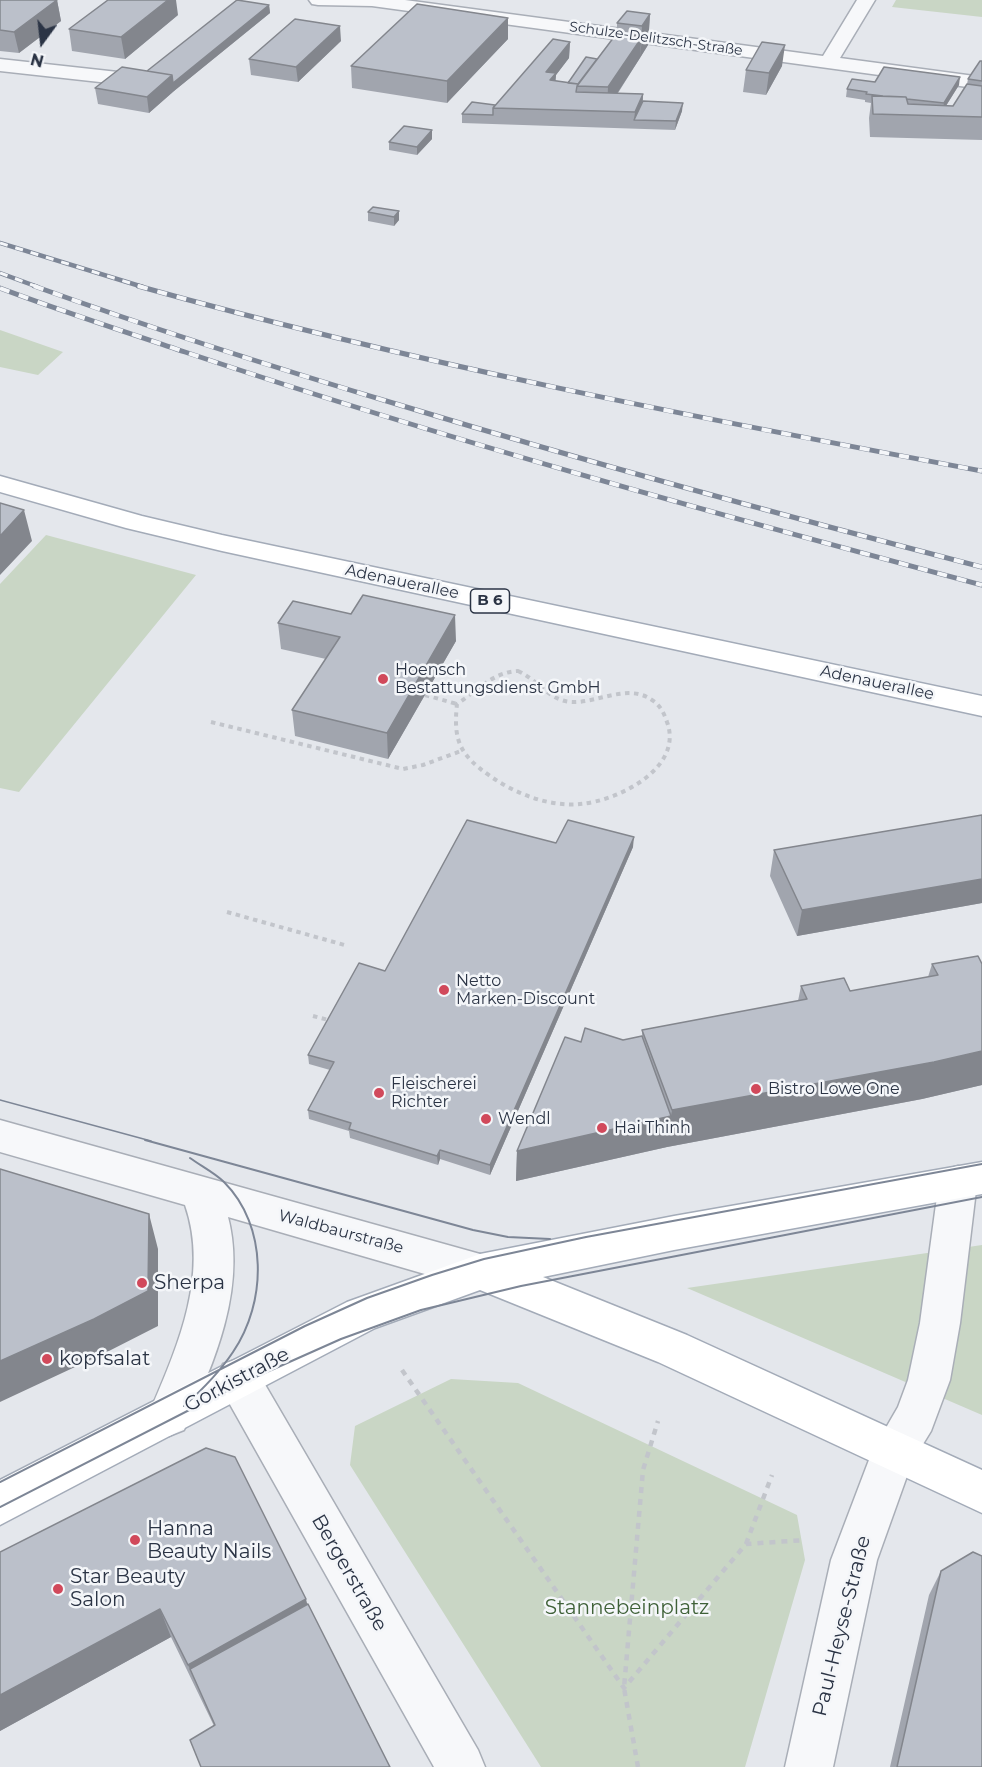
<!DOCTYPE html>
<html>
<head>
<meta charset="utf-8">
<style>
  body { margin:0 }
  #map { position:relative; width:982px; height:1767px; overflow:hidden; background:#e4e7ec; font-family:Montserrat,sans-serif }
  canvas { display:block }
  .north { position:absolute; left:12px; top:12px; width:60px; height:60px; -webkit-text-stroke:4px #f4f6f9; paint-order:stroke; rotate:195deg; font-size:16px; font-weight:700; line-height:24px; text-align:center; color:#2b3445 }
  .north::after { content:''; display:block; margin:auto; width:21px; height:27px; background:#2b3445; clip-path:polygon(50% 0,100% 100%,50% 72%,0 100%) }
</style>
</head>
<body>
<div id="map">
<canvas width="982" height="1767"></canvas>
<div class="north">N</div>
</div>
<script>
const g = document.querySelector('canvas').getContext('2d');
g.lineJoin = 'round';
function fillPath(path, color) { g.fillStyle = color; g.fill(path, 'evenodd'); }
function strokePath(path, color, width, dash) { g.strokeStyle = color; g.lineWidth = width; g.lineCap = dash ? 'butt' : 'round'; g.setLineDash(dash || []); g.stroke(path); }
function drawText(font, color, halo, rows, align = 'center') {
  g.font = font + ' Montserrat,sans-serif'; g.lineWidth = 5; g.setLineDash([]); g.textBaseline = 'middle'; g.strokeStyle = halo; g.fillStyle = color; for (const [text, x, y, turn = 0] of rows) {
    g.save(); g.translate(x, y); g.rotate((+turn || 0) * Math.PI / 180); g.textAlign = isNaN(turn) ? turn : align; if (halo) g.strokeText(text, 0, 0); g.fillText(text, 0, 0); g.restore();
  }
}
fillPath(new Path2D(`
  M896 0H982V17L892 7Z
  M0 330 63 352 38 375 0 367Z
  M46 535 196 575 19 792 0 788V584Z
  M982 1245V1415L687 1288Z
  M451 1379 518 1383 797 1515 805 1560 745 1767H541L350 1465 355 1426Z`), '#c9d6c5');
const minor = new Path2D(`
  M309 0H405L823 56 857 0H875L840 58 982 77V89L372 6 318 5 312 4Z
  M0 59 118 72 125 74 127 78 125 82 118 84 0 71Z
  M0 1120 480 1254 494 1259 500 1272 494 1285 480 1290 228 1217C247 1290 213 1365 184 1430L169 1436 154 1430 148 1416C176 1350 210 1277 185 1205L0 1152Z
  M958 1166 972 1170 977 1182 960 1323 950 1380 931 1431 912 1462 877 1560 833 1767H785L831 1560 872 1452 898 1407 908 1380 920 1323 939 1182 944 1170Z
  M238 1359 253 1364 478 1750 485 1767H434L223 1392 217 1378 223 1364Z`);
const major = new Path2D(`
  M0 476 142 516 222 535 982 696V716L222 551 126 528 0 492Z
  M982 1162V1194L674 1250 543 1277 687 1335 982 1470V1513L658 1362 480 1290 375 1328 0 1525V1480L347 1302 480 1254 674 1216Z`);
strokePath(minor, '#a9aeb7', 3);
strokePath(major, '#a3abb8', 3);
strokePath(new Path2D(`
  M518 671C538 680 549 701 572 702 598 703 628 683 652 700 660 705 664 713 667 722 684 768 618 801 580 804 549 807 516 794 490 776 460 755 453 741 457 704 477 691 493 672 518 671Z
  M425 695 457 704
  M211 722 403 769 423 765 461 751
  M227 912 348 946
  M313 1016 332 1021`), '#c2c5cb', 4, [4.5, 4.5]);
strokePath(new Path2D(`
  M402 1370 624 1688 746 1544 805 1540
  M746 1544 772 1475
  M638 1767 624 1688 643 1470 658 1421`), '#c2c5cb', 4.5, [6, 6]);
fillPath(minor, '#f7f8fa');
fillPath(major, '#fff');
strokePath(new Path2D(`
  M0 1100 151 1141`), '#7d8696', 1.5);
strokePath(new Path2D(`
  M145 1140 473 1230 508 1237 550 1239
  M184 1406C203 1389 219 1373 233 1352 267 1302 268 1226 224 1182 215 1173 201 1166 190 1158
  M0 1482 305 1326 367 1298 432 1275 484 1259 586 1237 982 1164
  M0 1507 240 1384 341 1339 421 1310 521 1286 982 1197`), '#7d8696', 2);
const railFar1 = new Path2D(`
  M0 243 143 287
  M0 273 38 287`);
const rail = new Path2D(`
  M34 286C156 330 279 369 403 406 595 464 788 517 982 567
  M138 286C416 364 698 418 982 471
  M0 288C61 311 123 331 185 352 448 440 715 514 982 585`);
strokePath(railFar1, '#7d8696', 4.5);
strokePath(rail, '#7d8696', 5);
strokePath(railFar1, '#f4f6f9', 3, [8]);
strokePath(rail, '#f4f6f9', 4, [10]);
fillPath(new Path2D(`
  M0 0H57L61 21 19 53 0 51Z
  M269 5 270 13 174 91 149 113 98 104 95 88 147 71Z
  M650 14 648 45 618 93 643 94V101L682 111 675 130 462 123V114L495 105 570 42 569 58 556 75 555 81 568 83 597 59 617 33V23Z
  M178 15 125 59 72 51 69 29Z
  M508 18V39L447 103 352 88 351 66Z
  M341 41 298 82 251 75 249 59Z
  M982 61V140L870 137 869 118 871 103 865 102V100L846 97 847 89 875 82 959 85 946 106H953L967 84 968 79Z
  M782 66 766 95 743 92 746 70Z
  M432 130V139L417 155 389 150V142Z
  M399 211V220L394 226 368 221V212Z
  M278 623 456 641 388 759 295 736 292 710 326 659 281 649Z
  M982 815V903L797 936 770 876 774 850Z
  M556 843 633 847 490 1175 440 1159 438 1165 350 1138 349 1131 309 1119 308 1110 330 1070 309 1064 308 1055 385 971Z
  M932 964H982V1085L922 1099 667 1147 516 1181 517 1151 581 1042 623 1040 642 1036V1030L798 1001 801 986 850 991 928 977Z
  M0 1552 308 1604 390 1767 214 1726 171 1637 0 1731Z
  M941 1571 982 1767H890L929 1595Z`), '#a1a5ae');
fillPath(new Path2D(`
  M57 0 61 21 19 53 14 32Z
  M168 0H176L178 15 125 59 121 37Z
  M269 5 270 13 174 91 149 113 147 97 172 75Z
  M650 14 648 45 640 58 642 26Z
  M508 18V39L447 103V81Z
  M340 26 341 41 298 82 296 67Z
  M642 37 640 58 607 109 608 87Z
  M570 42 569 58 556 75 555 89 546 72Z
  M785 45 782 66 766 95 769 73Z
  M960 77 959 85 942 112 944 103Z
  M643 94 642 110 634 120 635 112Z
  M683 103 682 111 675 130 676 121Z
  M432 130V139L417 155V147Z
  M399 211V220L394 226V217Z
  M24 510 32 541 0 575V536Z
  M455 615 456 641 388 759 387 733Z
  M634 837 633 847 490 1175V1165Z
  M982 879V903L797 936 802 910Z
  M982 1051V1085L922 1099 667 1147 516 1181 517 1151 671 1116 672 1110Z
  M440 1150V1159L438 1165 437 1156Z
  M149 1214 158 1249V1326L105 1353 0 1402V1361Z
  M306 1599 313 1628 190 1669 188 1665Z
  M160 1609 171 1637 0 1731V1695Z`), '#83868d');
const building = new Path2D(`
  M0 0H57L14 32 0 30Z
  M108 0H168L121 37 69 29Z
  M237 0 269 5 173 83 172 75 147 71Z
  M417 4 508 18 447 81 351 66Z
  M627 11 650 14 642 26 617 23Z
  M295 19 340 26 296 67 249 59Z
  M617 33 642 37 608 87 577 86Z
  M553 39 570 42 546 72 556 73 550 80 578 84 577 86 576 92 643 94 635 112 493 108Z
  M762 42 785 45 769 73 746 70Z
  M586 57 597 59 578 84 568 83Z
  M980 61H982V81L968 79Z
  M122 67 172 75 147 97 95 88Z
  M884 67 960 77 944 103 907 99 906 97 883 96 866 94 867 92 847 89 852 79 875 82Z
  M967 84 982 86V117L873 114 872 96 906 97 908 104 953 106Z
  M643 101 683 103 676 121 634 120Z
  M472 102 495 105 493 108V115L462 114Z
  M404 126 432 130 417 147 389 142Z
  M373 207 399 211 394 217 368 212Z
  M0 503 24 510 0 536Z
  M363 595 455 615 387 733 292 710 340 637 278 623 293 601 351 614Z
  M982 815V879L802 910 774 850Z
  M467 820 556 843 568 820 634 837 490 1165 440 1150 437 1156 349 1129 351 1123 308 1110 334 1062 308 1055 359 963 385 971Z
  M978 956 982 964V1051L934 1062 672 1110 642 1030 807 999 801 986 844 978 850 991 938 975 932 964Z
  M585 1028 623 1040 642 1036 671 1116 517 1151 565 1037 581 1042Z
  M0 1169 149 1214 148 1291 94 1319 0 1361Z
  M206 1448 235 1457 306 1599 188 1665 160 1609 0 1695V1552Z
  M973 1552 982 1556V1767H897L941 1571Z
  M308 1604 390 1767H201L190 1740 215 1725 190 1669Z`);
fillPath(building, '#bbc0ca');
strokePath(building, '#83868d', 1.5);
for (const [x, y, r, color] of [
  [383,679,6,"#d1495b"],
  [444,990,6,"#d1495b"],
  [756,1089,6,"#d1495b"],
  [379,1093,6,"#d1495b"],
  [486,1119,6,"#d1495b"],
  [602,1128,6,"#d1495b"],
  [142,1283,6,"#d1495b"],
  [47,1359,6,"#d1495b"],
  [135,1540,6,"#d1495b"],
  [58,1589,6,"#d1495b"]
]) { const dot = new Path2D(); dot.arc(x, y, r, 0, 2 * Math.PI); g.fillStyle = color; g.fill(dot); strokePath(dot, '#f4f6f9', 2); }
drawText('14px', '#2b3445', '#f4f6f9', [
  ["Schulze-Delitzsch-Straße",656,39,8]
]);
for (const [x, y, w] of [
  [490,601,39]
]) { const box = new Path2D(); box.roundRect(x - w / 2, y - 12, w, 24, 4.5); g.fillStyle = '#f4f6f9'; g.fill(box); strokePath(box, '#2b3445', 1.5); }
drawText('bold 15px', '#2b3445', null, [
  ["B 6",490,601]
]);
drawText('16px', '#2b3445', '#f4f6f9', [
  ["Adenauerallee",402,582,12],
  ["Adenauerallee",877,683,12],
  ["Waldbaurstraße",341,1232,15]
]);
drawText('16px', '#2b3445', '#f4f6f9', [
  ["Hoensch",395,670],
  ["Bestattungsdienst GmbH",395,688],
  ["Netto",456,981],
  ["Marken-Discount",456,999],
  ["Fleischerei",391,1084],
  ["Richter",391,1102],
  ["Bistro Lowe One",768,1089],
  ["Wendl",498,1119],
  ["Hai Thinh",614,1128]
], 'left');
drawText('20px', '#2b3445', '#f4f6f9', [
  ["Sherpa",154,1283],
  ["kopfsalat",59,1359],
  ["Hanna",147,1529],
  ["Beauty Nails",147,1552],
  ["Star Beauty",70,1577],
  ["Salon",70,1600]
], 'left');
drawText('20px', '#2b3445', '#f4f6f9', [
  ["Gorkistraße",237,1380,-28],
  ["Bergerstraße",349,1573,60],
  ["Paul-Heyse-Straße",842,1626,-76]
]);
drawText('20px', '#3f6138', '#f4f6f9', [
  ["Stannebeinplatz",627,1608]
]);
</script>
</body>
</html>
